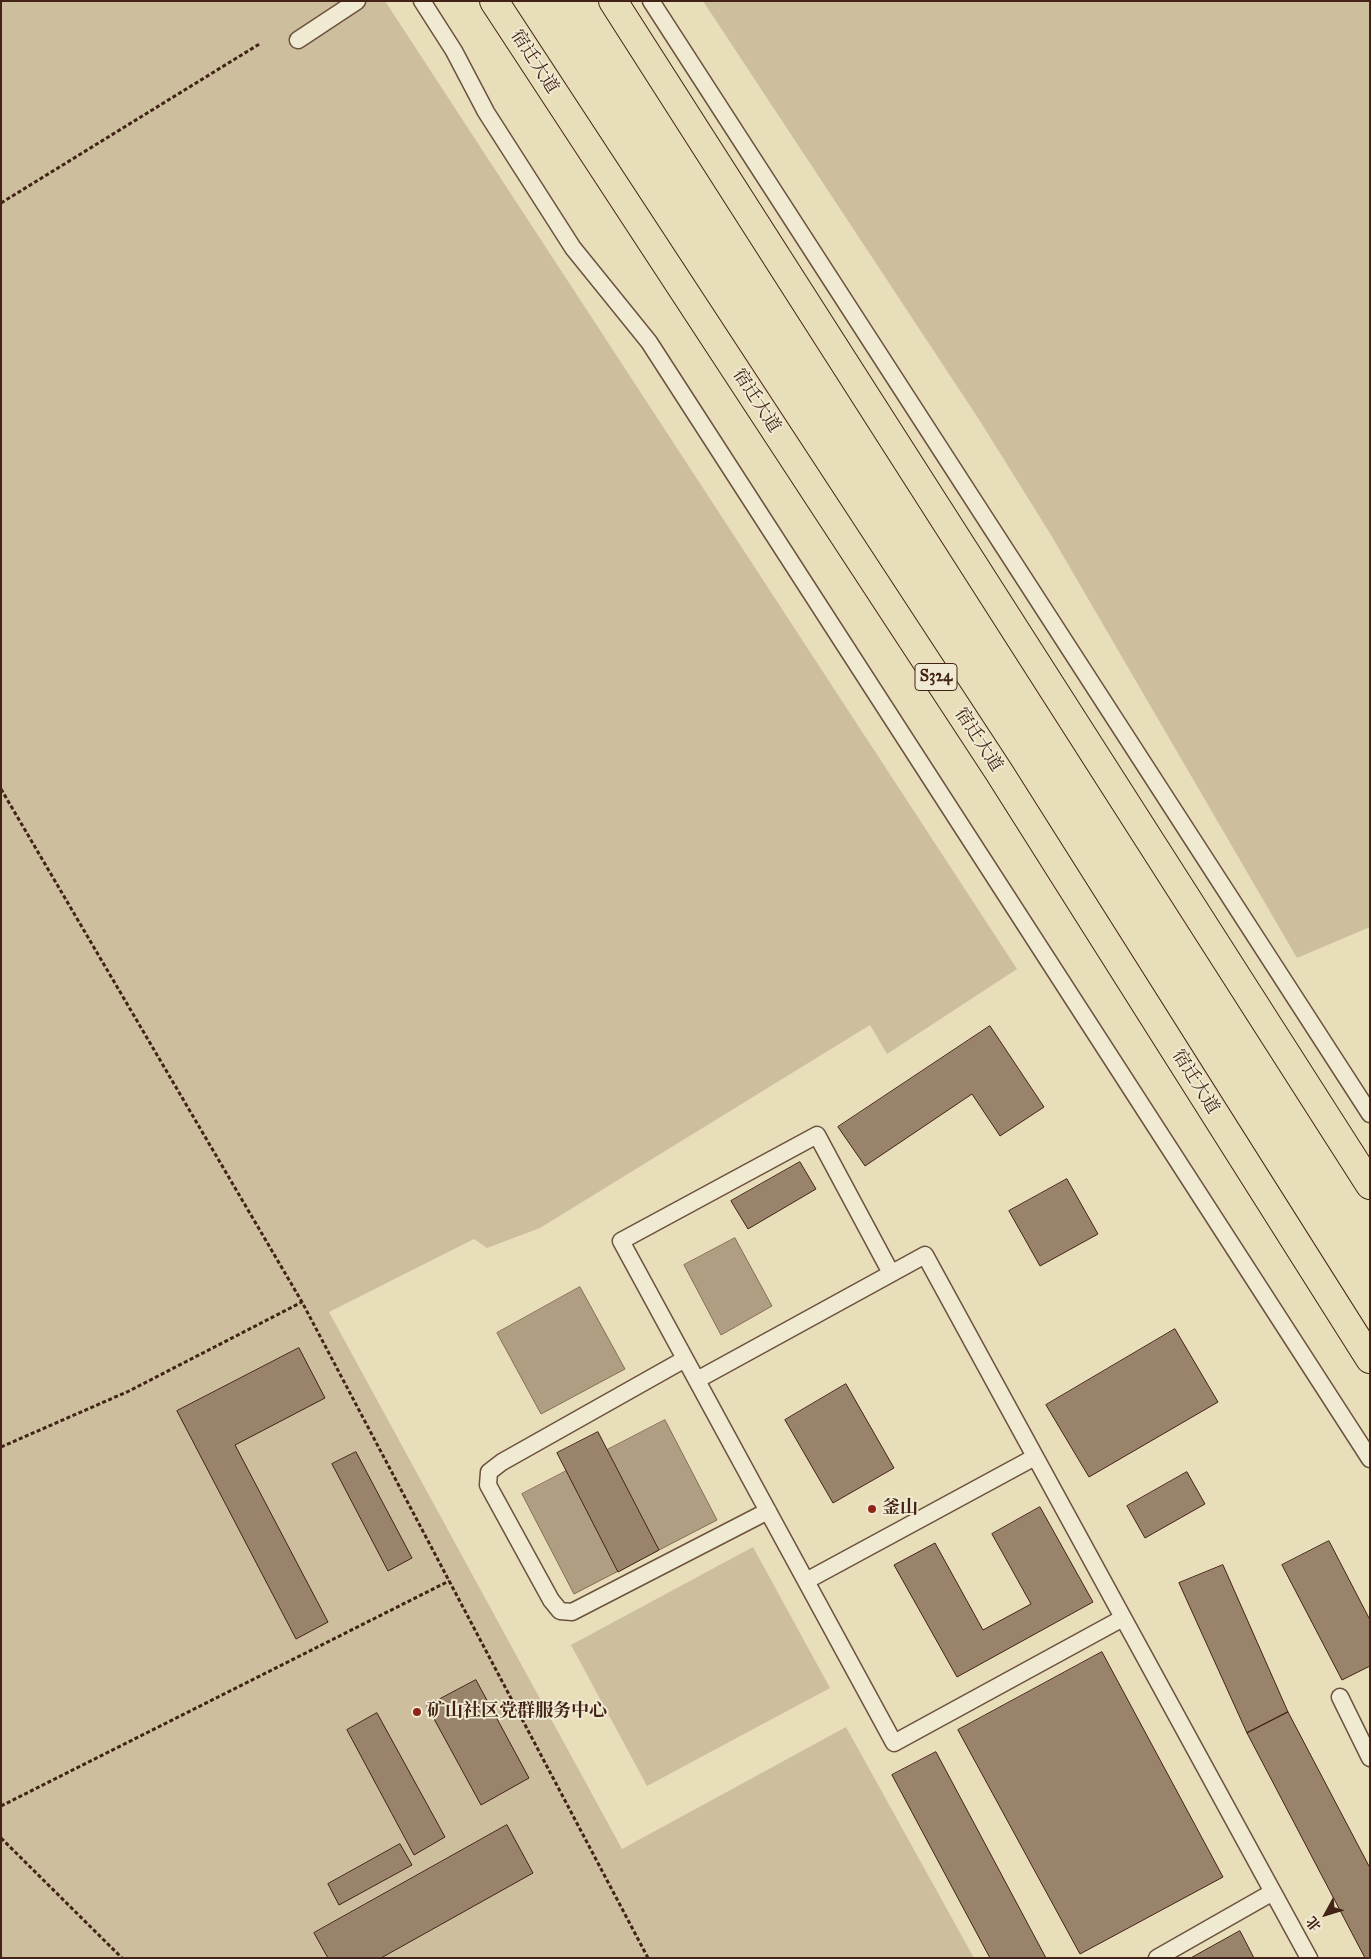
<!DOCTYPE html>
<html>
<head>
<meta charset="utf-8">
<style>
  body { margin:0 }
  #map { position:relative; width:1371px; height:1959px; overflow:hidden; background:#e9deba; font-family:"IM FELL Great Primer","Noto Serif SC",serif }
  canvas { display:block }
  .frame { position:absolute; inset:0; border:2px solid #422316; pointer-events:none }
  .north { position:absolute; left:1301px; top:1889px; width:50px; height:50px; -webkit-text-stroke:4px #f1ead2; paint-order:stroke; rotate:231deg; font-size:14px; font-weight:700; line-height:20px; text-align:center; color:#422316 }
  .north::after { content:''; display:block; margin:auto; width:18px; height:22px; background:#422316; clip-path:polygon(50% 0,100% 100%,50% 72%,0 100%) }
</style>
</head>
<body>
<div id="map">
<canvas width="1371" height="1959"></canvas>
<div class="frame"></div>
<div class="north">北</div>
</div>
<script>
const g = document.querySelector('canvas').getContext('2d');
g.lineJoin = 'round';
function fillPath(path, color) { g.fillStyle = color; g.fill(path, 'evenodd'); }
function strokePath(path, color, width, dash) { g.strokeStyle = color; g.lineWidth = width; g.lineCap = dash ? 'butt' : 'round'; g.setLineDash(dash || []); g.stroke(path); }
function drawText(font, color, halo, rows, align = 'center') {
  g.font = font + ' "IM FELL Great Primer","Noto Serif SC",serif'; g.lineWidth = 4; g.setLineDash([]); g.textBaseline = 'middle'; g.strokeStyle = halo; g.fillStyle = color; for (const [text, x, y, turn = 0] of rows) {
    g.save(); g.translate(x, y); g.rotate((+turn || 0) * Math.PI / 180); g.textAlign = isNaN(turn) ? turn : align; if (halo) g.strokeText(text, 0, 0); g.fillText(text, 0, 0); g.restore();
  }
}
fillPath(new Path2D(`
  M1 1H385L1017 969 887 1054 870 1025 540 1228 487 1248 474 1239 329 1312 622 1849 846 1727 974 1958H1Z
  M703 1H1370V927L1297 958 1051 535 980 421Z
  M753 1547 830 1688 647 1786 571 1645Z`), '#cdbe9e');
const water = new Path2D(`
  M735 1238 772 1306 721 1335 684 1265Z
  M580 1287 625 1369 541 1414 497 1333Z
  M665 1420 717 1520 574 1594 522 1494Z`);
fillPath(water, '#b09e82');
strokePath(water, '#846d57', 1);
const building = new Path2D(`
  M990 1026 1044 1107 1000 1136 972 1094 865 1166 838 1127Z
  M800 1162 816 1189 748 1229 731 1201Z
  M1067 1179 1098 1234 1040 1266 1009 1211Z
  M1175 1329 1218 1402 1089 1477 1046 1405Z
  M299 1348 325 1398 235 1445 328 1622 296 1639 177 1411Z
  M846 1384 894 1468 833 1503 785 1420Z
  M598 1432 659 1550 618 1572 557 1453Z
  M356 1452 412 1558 388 1571 332 1464Z
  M1187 1472 1205 1504 1145 1538 1127 1506Z
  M1040 1507 1093 1602 957 1677 894 1565 935 1543 983 1630 1031 1604 992 1534Z
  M1329 1541 1370 1620V1666L1342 1680 1282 1565Z
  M1223 1565 1288 1712 1247 1733 1179 1583Z
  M1102 1652 1223 1877 1080 1954 958 1730Z
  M476 1680 529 1778 481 1805 427 1706Z
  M1288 1712 1370 1868V1958H1365L1247 1733Z
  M377 1713 445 1837 414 1855 347 1730Z
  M936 1752 1046 1958H990L892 1775Z
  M507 1825 533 1873 381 1958H328L314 1933Z
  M400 1844 412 1865 339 1905 328 1884Z
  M1240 1931 1254 1958H1191Z`);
fillPath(building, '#99846b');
strokePath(building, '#422316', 1);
const lane = new Path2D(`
  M422 1 454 51 486 112 573 248 649 342 1370 1459
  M651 1 1370 1114
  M298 40 357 1
  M891 1273 817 1135 621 1241 894 1743 1123 1618
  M685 1359 502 1462 489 1472 488 1485 551 1600 560 1611 572 1612 768 1511
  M697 1380 925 1255 1309 1958
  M806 1581 1035 1457
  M1340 1697 1370 1758
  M1157 1958 1273 1892`);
const primary = new Path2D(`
  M494 1 999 772 1370 1359
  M613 1 1370 1185`);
strokePath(lane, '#6c523f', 19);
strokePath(primary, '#422316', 30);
strokePath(new Path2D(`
  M1 203 261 43
  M1 789 302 1302 648 1958
  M1 1447 129 1391 302 1302
  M1 1806 449 1581
  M1 1838 122 1958`), '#422316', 3, [4, 2.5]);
strokePath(lane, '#f1ead2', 16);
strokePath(primary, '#e9deba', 28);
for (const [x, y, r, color] of [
  [872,1509,5,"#8f2418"],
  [417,1712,5,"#8f2418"]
]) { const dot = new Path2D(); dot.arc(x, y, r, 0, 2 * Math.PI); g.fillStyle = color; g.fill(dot); strokePath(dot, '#f1ead2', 2); }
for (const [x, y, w] of [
  [936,677,42]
]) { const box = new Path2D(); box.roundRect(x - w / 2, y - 13.5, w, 27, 4); g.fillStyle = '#f1ead2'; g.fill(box); strokePath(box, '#422316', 1); }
drawText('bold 16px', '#422316', null, [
  ["S324",936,677]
]);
drawText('18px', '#422316', '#f1ead2', [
  ["宿迁大道",534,62,57],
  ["宿迁大道",756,401,57],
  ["宿迁大道",978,740,57],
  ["宿迁大道",1195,1082,58]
]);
drawText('bold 18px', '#422316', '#f1ead2', [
  ["釜山",882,1509],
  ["矿山社区党群服务中心",427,1712]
], 'left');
</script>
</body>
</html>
